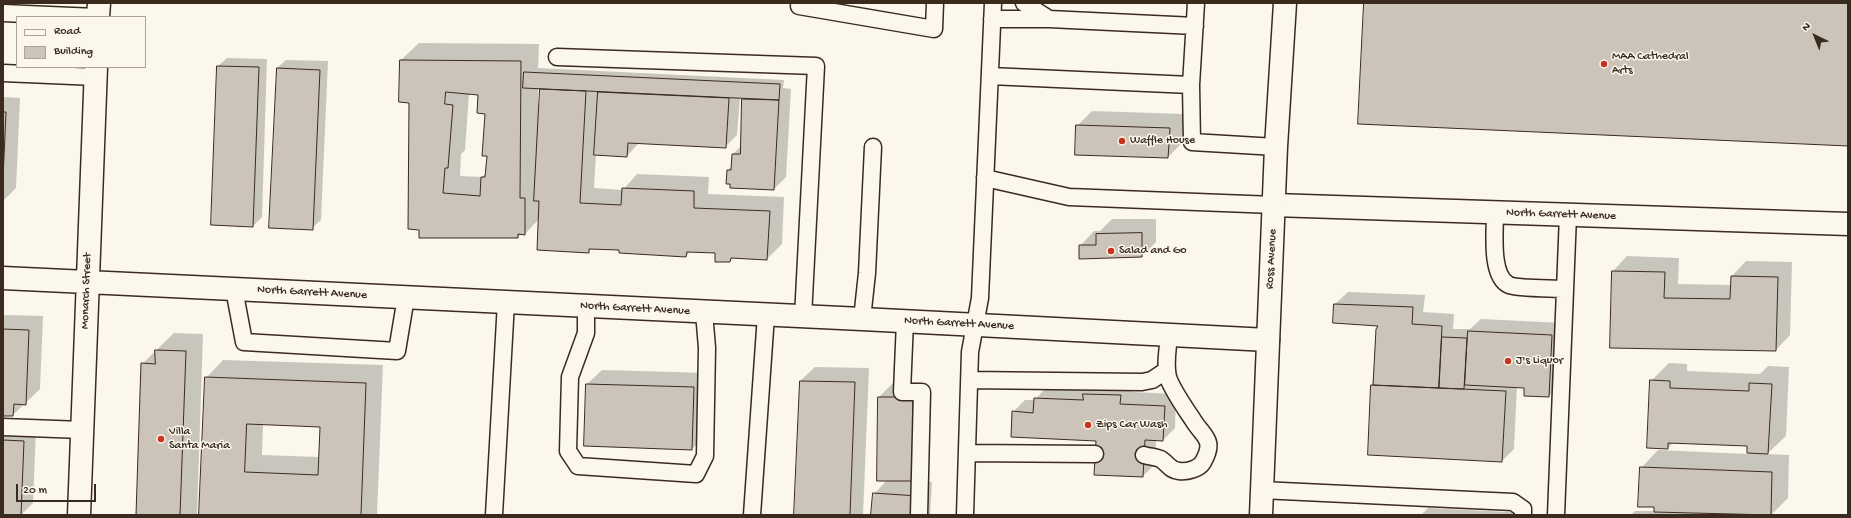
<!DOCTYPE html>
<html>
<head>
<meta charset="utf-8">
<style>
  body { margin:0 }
  #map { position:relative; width:1851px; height:518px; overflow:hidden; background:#fbf7ec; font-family:"Gochi Hand",sans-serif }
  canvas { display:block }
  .frame { position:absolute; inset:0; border:4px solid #3b2a1e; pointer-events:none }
  .legend { position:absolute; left:16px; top:16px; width:130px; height:52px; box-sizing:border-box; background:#fbf7ec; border:1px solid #aea59a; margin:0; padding:5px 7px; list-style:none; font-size:12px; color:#3b2a1e }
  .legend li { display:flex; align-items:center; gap:8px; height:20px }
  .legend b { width:20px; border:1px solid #aea59a }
  .north { position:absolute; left:1795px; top:16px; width:40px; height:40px; -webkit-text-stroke:3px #fbf7ec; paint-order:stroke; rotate:317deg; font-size:11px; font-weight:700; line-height:16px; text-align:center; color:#3b2a1e }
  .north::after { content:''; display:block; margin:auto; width:14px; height:18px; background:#3b2a1e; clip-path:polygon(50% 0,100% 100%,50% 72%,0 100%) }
  .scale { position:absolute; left:16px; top:484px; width:80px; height:18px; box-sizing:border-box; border:2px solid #3b2a1e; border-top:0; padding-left:5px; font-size:12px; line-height:14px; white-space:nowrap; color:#3b2a1e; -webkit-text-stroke:3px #fbf7ec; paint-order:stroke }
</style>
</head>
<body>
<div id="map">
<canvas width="1851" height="518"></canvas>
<div class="frame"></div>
<ul class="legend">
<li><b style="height:5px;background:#fbf7ec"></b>Road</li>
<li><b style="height:11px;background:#ccc4b9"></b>Building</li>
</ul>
<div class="north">N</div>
<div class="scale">20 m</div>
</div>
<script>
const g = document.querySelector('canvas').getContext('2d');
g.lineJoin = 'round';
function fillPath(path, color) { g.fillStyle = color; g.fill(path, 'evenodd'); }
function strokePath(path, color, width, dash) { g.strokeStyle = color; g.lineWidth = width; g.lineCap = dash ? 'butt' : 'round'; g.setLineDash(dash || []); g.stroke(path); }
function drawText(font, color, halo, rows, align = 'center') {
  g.font = font + ' "Gochi Hand",sans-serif'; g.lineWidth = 3; g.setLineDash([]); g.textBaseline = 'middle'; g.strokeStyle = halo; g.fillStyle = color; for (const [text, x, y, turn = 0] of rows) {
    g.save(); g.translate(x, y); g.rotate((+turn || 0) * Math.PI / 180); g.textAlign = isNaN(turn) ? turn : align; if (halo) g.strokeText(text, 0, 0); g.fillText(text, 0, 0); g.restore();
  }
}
fillPath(new Path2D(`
  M419 43 539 44 538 68 784 80 783 88 791 89 786 177 774 189 728 170 732 166 733 154 741 146 743 98 740 97 737 135 725 147 639 143 627 156 596 154 594 188 623 190 637 174 709 177 708 194 784 197 782 244 767 259 734 257 730 261 716 252 691 251 686 256 592 248 588 252 539 219 525 234H522L518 237H420L410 102 401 60ZM538 88H541L540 105H538ZM469 93 479 94 486 113 488 155 487 173 482 177 460 176 461 154 465 150Z
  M227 58 267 59 262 217 253 226 212 224 218 66Z
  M286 60 328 61 321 220 312 228 277 68Z
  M3 97 20 98 16 188 3 201Z
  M1092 111 1184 114 1183 142 1168 157 1077 126Z
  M1112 219H1156V242L1142 256 1080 246 1094 231H1100Z
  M1627 256 1679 258 1678 284 1732 285V276L1746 261 1792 262 1790 335 1776 350 1611 347 1613 271Z
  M1348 292 1425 295 1423 312 1454 314 1453 329H1470L1481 319 1564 323 1561 384 1549 396 1525 387 1517 386 1514 449 1502 461 1372 386 1379 325 1334 322 1335 304Z
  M3 315 43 316 40 389 13 415H3Z
  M174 333 203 334 197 515H137L142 364Z
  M223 360 383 365 377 515H200L206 378ZM263 424 321 426 319 457 262 455Z
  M1669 363 1687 364V371L1760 374 1768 366 1789 367 1786 436 1767 454 1789 455 1788 498 1771 515H1631L1635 511H1655V506L1641 468 1658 450 1748 454V445L1674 442 1668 448 1651 381Z
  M815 367 869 368 863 515H795L800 381Z
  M602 370 708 373 706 434 692 449 587 384Z
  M894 382 927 383 926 466 912 480 932 482 930 515H872L874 494 887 480 879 397Z
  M1132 384V392L1176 394 1175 428 1163 440H1156L1155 464 1143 476 1097 440 1013 412 1025 400H1035L1047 386Z
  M3 428 36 429 33 503 21 515 3 514Z
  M1428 508 1527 513V515H1421Z`), '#0003');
const building = new Path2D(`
  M1364 3H1848V146L1358 124Z
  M400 60 521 61 520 198H525V235L518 234V238H419V230L408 229 409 103 399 102ZM446 92 478 95 477 113 485 114 482 156H487L485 177H481L480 196 443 193 445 168H448L453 105 445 104Z
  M217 66 259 67 253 227 211 225Z
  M277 68 320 70 313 230 269 228Z
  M524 72 780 84 779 100 523 88Z
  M540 89 586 91 580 203 621 205 622 188 694 191V208L770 211 767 260 731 258 730 262H715V253L687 252 686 257 619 253V250L589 249V253L537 250 539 201H534Z
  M598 92 729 98 726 148 628 143 627 157 594 155Z
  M742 99 779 100 774 190 730 188V184H726L727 170H731L732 154H740Z
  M3 112H6L3 179Z
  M1076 125 1170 128 1168 158 1075 155Z
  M1142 233V257L1079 259V245H1096V234Z
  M1612 271 1665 272 1664 298 1730 299 1731 276 1778 277 1776 351 1610 348Z
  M1334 304 1413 307 1412 324 1442 326 1439 388 1373 385 1376 329 1378 326 1333 323Z
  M3 329 29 330 26 405 14 404 13 416H3Z
  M1468 331 1552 335 1549 397 1524 396V388L1465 385Z
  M1442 337 1467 338 1464 389 1439 388Z
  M155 350 186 351 180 515H136L141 363 155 364Z
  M205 377 366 383 361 515H199ZM247 424 320 427 318 475 245 472Z
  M1650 380 1670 381V388L1749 391V383L1772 384 1768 454 1747 453V446L1668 443V449L1647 448Z
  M800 381 855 382 850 515H794Z
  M586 384 694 387 692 450 584 446Z
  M1371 385 1506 391 1502 462 1368 455Z
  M1083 394 1121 395 1120 404 1165 406 1163 441 1145 440 1143 477 1094 475 1096 441 1011 437 1012 411 1033 413 1034 398 1083 400Z
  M878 397H913L912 481H877Z
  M3 440 24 441 21 515H3Z
  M1640 467 1772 472 1771 515 1654 512V507H1638Z
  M873 493 918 496 917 515H871Z`);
fillPath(building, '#ccc4b9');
strokePath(building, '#3b2a1e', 1);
const service = new Path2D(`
  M1024 3 1049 19 1195 26
  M799 6 934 29 935 3
  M3 13 96 17
  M992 19H1049
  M557 57 816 66 803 317
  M3 73 96 77
  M990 76 1191 85 1196 3
  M1191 85 1192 142 1276 147
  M985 178 1069 197 1274 205
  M1495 213C1495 232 1490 276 1509 285 1518 289 1554 288 1565 289
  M234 289 244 342 397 351 406 297
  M586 306V333L570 377 568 451 578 466 696 474 705 456 707 348 704 312
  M862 319 867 273 873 147
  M905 321 902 392H922L919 515
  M969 380 1142 382 1152 380 1167 370
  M3 427 82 430
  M967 453 1095 454
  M1144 455C1150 457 1158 457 1162 460 1169 465 1170 470 1179 471 1187 472 1199 469 1203 462 1216 439 1203 437 1193 420 1185 408 1175 394 1169 380 1164 367 1168 349 1169 335
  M1261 490 1513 502 1523 509V515
  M494 515 506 302
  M752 515 766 315
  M965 515 970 352 980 298 993 3
  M1556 515 1568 215`);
const minor = new Path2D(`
  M98 17 99 3
  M1274 205 1848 224
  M3 278 862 319 1268 340
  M79 515 96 67`);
const secondary = new Path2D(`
  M1261 515 1276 147 1285 3`);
strokePath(service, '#3b2a1e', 19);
strokePath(minor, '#3b2a1e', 25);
strokePath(secondary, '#3b2a1e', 25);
strokePath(service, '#fbf7ec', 16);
strokePath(minor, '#fbf7ec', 22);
strokePath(secondary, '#fbf7ec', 22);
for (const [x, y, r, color] of [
  [1604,64,4,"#c8321e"],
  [1122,141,4,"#c8321e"],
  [1111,251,4,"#c8321e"],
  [1508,361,4,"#c8321e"],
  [1088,425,4,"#c8321e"],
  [161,439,4,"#c8321e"]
]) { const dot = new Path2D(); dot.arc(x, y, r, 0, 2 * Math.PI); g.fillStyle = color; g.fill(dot); strokePath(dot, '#fbf7ec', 1.5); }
drawText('12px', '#3b2a1e', '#fbf7ec', [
  ["MAA Cathedral",1612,57],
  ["Arts",1612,71],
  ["Waffle House",1130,141],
  ["Salad and Go",1119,251],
  ["J's Liquor",1516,361],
  ["Zips Car Wash",1096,425],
  ["Villa",169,432],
  ["Santa Maria",169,446]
], 'left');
drawText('12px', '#3b2a1e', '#fbf7ec', [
  ["North Garrett Avenue",1561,215,2],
  ["Ross Avenue",1272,259,-87],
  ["Monarch Street",87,291,-88],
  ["North Garrett Avenue",312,293,3],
  ["North Garrett Avenue",635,309,3],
  ["North Garrett Avenue",959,324,3]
]);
</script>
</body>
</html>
